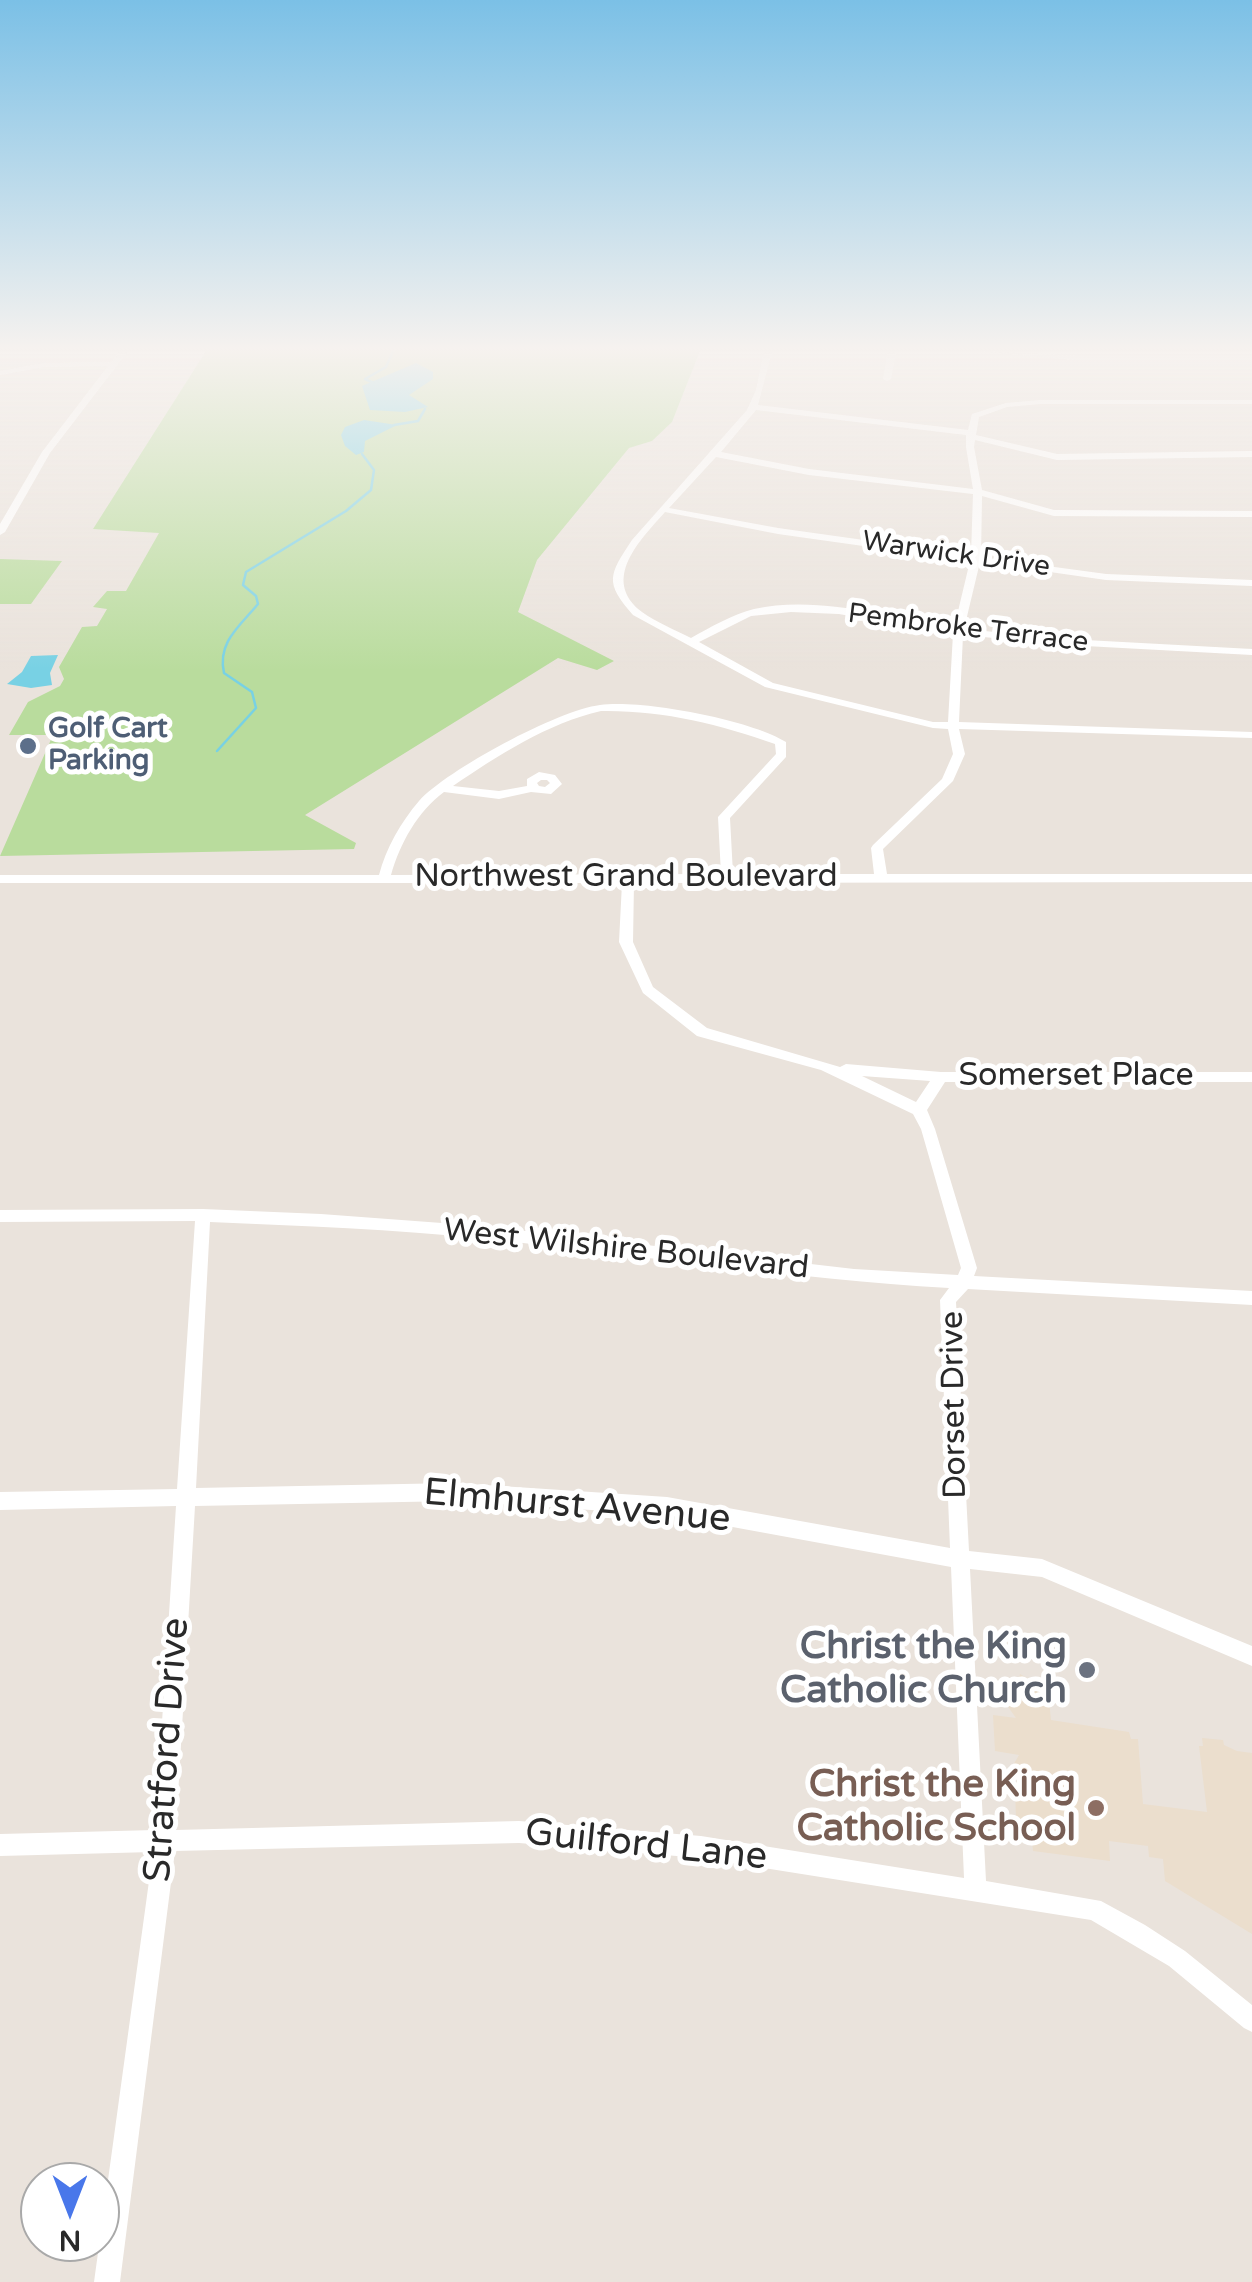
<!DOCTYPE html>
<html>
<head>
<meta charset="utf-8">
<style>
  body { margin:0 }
  #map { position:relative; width:1252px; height:2282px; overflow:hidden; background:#eae3dc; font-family:"Varela Round",sans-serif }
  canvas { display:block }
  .north { position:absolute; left:20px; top:2162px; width:100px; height:100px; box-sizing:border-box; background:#fff; border:2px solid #a9a9a9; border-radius:50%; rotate:180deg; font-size:28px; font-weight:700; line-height:40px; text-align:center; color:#292929 }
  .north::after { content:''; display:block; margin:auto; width:35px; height:45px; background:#4977ea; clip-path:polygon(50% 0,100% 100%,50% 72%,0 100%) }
</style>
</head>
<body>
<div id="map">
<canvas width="1252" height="2282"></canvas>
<div class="north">N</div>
</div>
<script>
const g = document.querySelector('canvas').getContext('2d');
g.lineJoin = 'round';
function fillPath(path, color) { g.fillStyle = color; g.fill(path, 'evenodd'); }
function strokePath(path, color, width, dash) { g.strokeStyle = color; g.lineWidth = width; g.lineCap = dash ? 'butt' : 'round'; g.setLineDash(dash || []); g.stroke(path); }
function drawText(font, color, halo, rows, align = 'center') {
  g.font = font + ' "Varela Round",sans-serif'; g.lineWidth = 10; g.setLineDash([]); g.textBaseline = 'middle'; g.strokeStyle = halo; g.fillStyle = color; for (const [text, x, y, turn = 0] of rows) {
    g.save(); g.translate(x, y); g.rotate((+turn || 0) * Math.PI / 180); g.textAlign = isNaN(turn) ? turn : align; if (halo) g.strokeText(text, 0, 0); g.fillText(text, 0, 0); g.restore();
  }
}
fillPath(new Path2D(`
  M1020 1674 1048 1690 1051 1720 1129 1732 1131 1739H1138L1143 1804 1207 1812 1199 1746H1203L1202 1738 1223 1740 1224 1745 1237 1751 1252 1753V1934L1165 1881 1163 1859 1149 1857 1148 1846 1109 1841 1110 1861 1033 1851 1030 1821 1016 1818 1015 1789 1020 1785 1017 1770 1012 1767 1019 1755 995 1751 993 1715 1016 1718 1006 1704 1015 1699Z`), '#ebdecd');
fillPath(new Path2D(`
  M206 351H700L672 422 652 441 629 448 537 560 518 612 614 661 597 670 558 658 305 815 356 843 354 849 0 856 53 735H9L28 702 60 686 64 679 59 667 82 627 97 626 107 609 93 607 107 591H126L159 533 93 529Z
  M0 559 62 561 31 604H0Z`), '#b9dc9d');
fillPath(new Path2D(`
  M416 363 433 372V379L409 395 428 407 405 412 370 410 362 386Z
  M364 420 397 425 365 441 364 452 356 455 345 446 341 435 345 427Z
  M58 655 50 673 52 685 31 688 7 684 22 672 31 656Z`), '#78d1e4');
strokePath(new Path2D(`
  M374 383 365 379 386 367 393 351
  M394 425 418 421 425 409
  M217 751 256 708 252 692 224 673C217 642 240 626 258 604L256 596 243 585 246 572 346 511 371 490 374 470 362 454`), '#78d1e4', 2.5);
fillPath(new Path2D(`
  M120 351H128L50 453 5 532 0 535V524L42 452 108 366 44 367 0 375V371L44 363 112 362Z
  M764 351H772L758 405 968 430 972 414 1006 403 1040 400H1252V404H1040L1007 407 979 417 976 435 1057 454 1252 451V457L1057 460 975 440 974 447 982 490 1054 510 1252 511V517L1054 516 982 496 981 557 1106 574 1252 580V586L1106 580 980 562 964 629 1067 639 1252 649V655L1067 645 963 635 959 722 1252 732V738L959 729 965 754 953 781 883 849 887 874H1252V882L634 883 633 942 653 987 707 1028 840 1067 846 1064 941 1072H1252V1082H945L927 1110 935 1129 977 1268 974 1276 1252 1291V1305L968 1289 956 1302 969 1551 1042 1559 1252 1646V1666L1042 1577 970 1569 986 1881 1101 1901 1145 1925 1185 1951 1252 2005V2032L1244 2028 1169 1966 1091 1920 701 1858 519 1843 175 1851 120 2282H94L153 1852 0 1856V1834L155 1830 176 1506 0 1510V1492L177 1489 195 1221 0 1222V1210L203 1209 321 1214 482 1226 854 1269 958 1275 961 1268 921 1129 913 1114 821 1070 697 1036 643 993 619 942 622 883H0V875H379C386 848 401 822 419 801 447 770 558 710 600 705 642 699 751 720 786 742V757L730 818 733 874H874L871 848 873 845 942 779 953 754 948 729 933 728 765 687 633 615C604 582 609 575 632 540L747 410 756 390ZM756 410 966 435V447L973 489 809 469 721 452ZM716 457 809 475 973 494 971 555 778 528 669 508ZM665 512 778 534 970 561 954 628C890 618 819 595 754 609 731 615 711 627 691 638 675 630 656 622 642 612 600 580 640 540 665 512ZM791 612 839 614 953 634 948 722H933L773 683 699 642 751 616ZM601 711C662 710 718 724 775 744L776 754 718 817 721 874 391 875C400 843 418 811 444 792L499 799 531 792 551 794 562 784 555 775 539 772 527 779V786L499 791 453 786C497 756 548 723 601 711ZM541 780H547L550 783 545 787 539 786 537 783ZM862 1076 930 1081 916 1102ZM210 1222C302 1226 394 1229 485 1239 640 1255 793 1279 949 1288L940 1300 950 1548 667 1497 455 1483 196 1488ZM455 1501 667 1515 951 1567 964 1878 701 1836 519 1821 176 1830 195 1506Z
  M888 351H896L891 379 887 381 883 379Z
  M979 351 1076 356H1252V360H1076Z`), '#fff');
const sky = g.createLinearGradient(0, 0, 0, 671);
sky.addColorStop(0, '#7bc0e6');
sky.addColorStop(0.52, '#f6f2ef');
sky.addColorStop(1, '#f6f2ef00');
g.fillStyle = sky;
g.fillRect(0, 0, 1252, 671);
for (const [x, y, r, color] of [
  [28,746,10,"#5c6f8a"],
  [1087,1670,10,"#6b7280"],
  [1096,1808,10,"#8d6e63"]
]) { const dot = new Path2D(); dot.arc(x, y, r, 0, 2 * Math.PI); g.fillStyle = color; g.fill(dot); strokePath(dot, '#fff', 4); }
drawText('28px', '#292929', '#fff', [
  ["Warwick Drive",956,555,8],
  ["Pembroke Terrace",968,629,7]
]);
drawText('bold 28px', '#4e5e75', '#fff', [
  ["Golf Cart",48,730],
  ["Parking",48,762]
], 'left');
drawText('32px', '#292929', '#fff', [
  ["Northwest Grand Boulevard",626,878],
  ["Somerset Place",1076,1077],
  ["West Wilshire Boulevard",626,1250,6],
  ["Dorset Drive",955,1405,-91]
]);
drawText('38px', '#292929', '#fff', [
  ["Elmhurst Avenue",577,1507,5],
  ["Stratford Drive",168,1750,-86],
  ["Guilford Lane",646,1846,6]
]);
drawText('bold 38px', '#5b616d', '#fff', [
  ["Christ the King",1067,1648],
  ["Catholic Church",1067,1692]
], 'right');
drawText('bold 38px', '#785e54', '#fff', [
  ["Christ the King",1076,1786],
  ["Catholic School",1076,1830]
], 'right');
</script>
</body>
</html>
